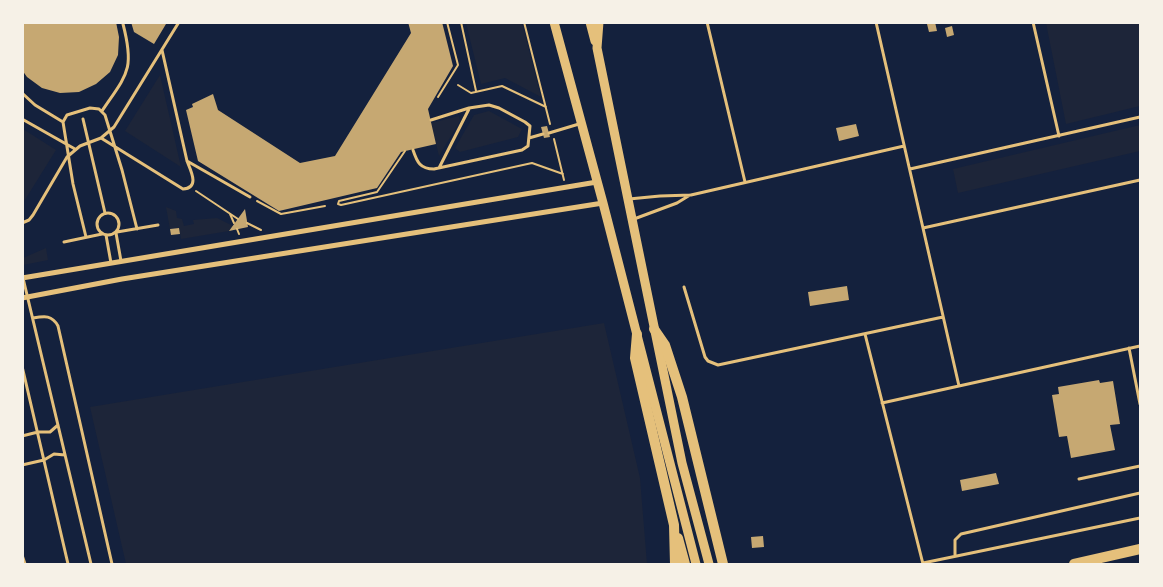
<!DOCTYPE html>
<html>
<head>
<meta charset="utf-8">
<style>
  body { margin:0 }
  #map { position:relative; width:1163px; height:587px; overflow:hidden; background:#14213d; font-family:"DejaVu Sans",sans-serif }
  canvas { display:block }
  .frame { position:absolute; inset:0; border:24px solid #f6f1e7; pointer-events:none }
</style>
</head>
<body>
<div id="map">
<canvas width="1163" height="587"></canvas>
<div class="frame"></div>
</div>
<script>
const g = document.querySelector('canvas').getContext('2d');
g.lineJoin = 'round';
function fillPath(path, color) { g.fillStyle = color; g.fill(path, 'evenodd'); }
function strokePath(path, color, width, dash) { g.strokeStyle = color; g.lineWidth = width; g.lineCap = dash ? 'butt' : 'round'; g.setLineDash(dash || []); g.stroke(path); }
fillPath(new Path2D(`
  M466 23H522L541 97 505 78 481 84Z
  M1046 23H1140V106L1066 124Z
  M160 75 181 167 125 131Z
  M489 111 522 129 518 137 460 152 455 148 474 115Z
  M459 116 460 121 439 156 431 123Z
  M1140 125V151L958 193 953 169Z
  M23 129 56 150 23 203Z
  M166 207 176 211 177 218 182 219 184 226 194 224 193 220 217 218 233 226 229 231 181 239 179 228 170 229Z
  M46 248 48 260 23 265V258Z
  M604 323 640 478 647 564H126L90 407Z`), '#1d2539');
fillPath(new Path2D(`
  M22 22H116L119 37 118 55 110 72 96 84 79 92 60 93 42 88 27 77 22 70Z
  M131 22H166V24L154 44 134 32Z
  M408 22H442L453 66 428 109 436 144 401 152 377 188 279 211 198 161 186 110 193 107 192 104 213 94 218 110 300 163 335 156 411 33Z
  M935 22 937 31 929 32 927 24Z
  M952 26 954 35 947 37 945 28Z
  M856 124 859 136 839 141 836 128Z
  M547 126 550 137 544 138 541 127Z
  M245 209 248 227 229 231Z
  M179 228 180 234 171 235 170 229Z
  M847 286 849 300 810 306 808 292Z
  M1099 380 1100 383 1113 381 1120 424 1110 425 1115 450 1071 458 1067 436 1059 437 1052 395 1059 394 1058 387Z
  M996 473 999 484 962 491 960 480Z
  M763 536 764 547 752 548 751 537Z`), '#c6a872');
strokePath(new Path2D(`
  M461 22 476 91
  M524 22 550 124
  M458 85 471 93 502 86 546 107
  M438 97 458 65 447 22
  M554 139 564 180
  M405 151 377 192 339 201 338 204 341 205 532 163 563 174
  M196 191 238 219
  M257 201 281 214 325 206
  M230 214 234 223
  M247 223 261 230
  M237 229 239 234`), '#e5c07b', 2);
strokePath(new Path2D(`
  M707 22 745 182
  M876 22 959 386
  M1033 22 1059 136
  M22 93 35 105 63 122
  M102 111C127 74 135 70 123 24
  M22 119 75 149
  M83 119 105 213
  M549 133 579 124
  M101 138 183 189C200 188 191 171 187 161L162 50
  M529 138 543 134
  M413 150C417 162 420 169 434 169L522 150 528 146 530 126 525 122 499 108 489 105 469 108 431 120
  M187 161 250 197
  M439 168 469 109
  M910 169 1140 117
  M629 199 660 196 691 195 904 146
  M97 224a11 11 0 1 1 22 0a11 11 0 1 1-22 0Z
  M634 219 677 203 690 195
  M22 223 29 220 33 215 67 157 80 146 101 138 114 127 179 22
  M923 228 1140 180
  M117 232 158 225
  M116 233 121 261
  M106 235 111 263
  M86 237 73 184 63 122 67 115 90 108 99 109 105 115 122 170 137 229
  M64 242 102 234
  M23 278 91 564
  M684 287 705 357 708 361 718 365 943 317
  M33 318C45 316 52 315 58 326L112 564
  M865 334 923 564
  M1129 348 1140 404
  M22 366 68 564
  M882 403 1140 346
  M22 436 38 432H50L58 425
  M22 465 44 460 54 454 65 455
  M1079 479 1140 466
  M22 555 25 564
  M955 556V540L961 534 1140 493
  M923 563 1140 518`), '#e5c07b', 3);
strokePath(new Path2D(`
  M22 278 597 182
  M22 298 122 279 603 203`), '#e5c07b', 5);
strokePath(new Path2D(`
  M554 22 603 203 696 564
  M590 22 595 41
  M599 22 597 48 682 463 709 564`), '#e5c07b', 9);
strokePath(new Path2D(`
  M654 329 665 345 682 397 723 564
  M637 334 635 358 674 525 675 564
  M678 538 685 564
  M1074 564 1140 549`), '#e5c07b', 10);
</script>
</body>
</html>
